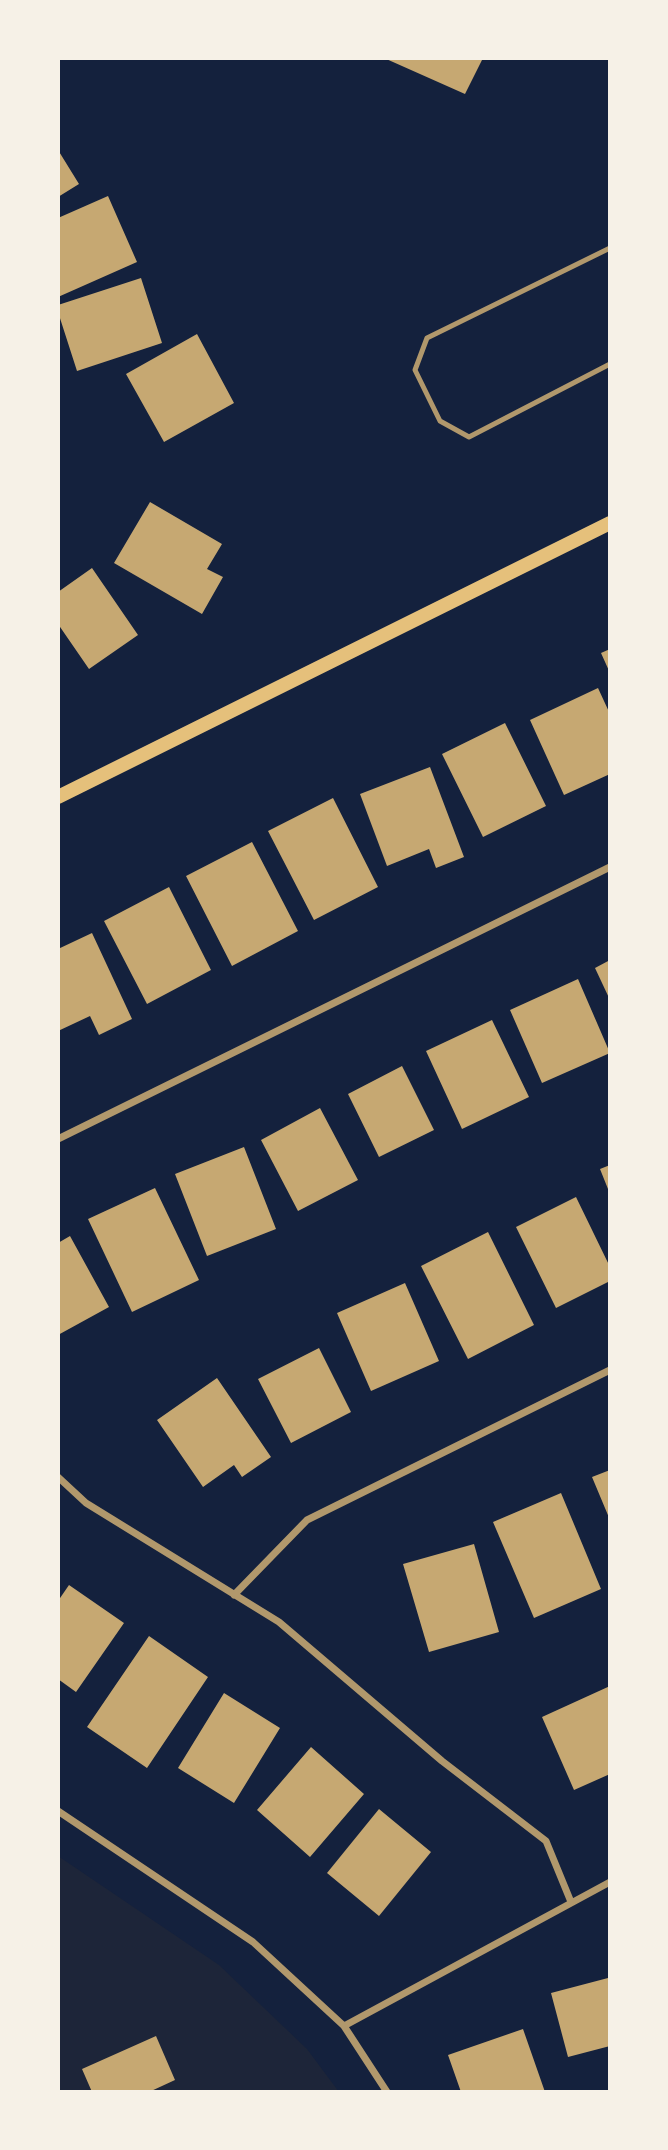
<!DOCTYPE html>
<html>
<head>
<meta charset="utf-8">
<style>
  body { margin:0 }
  #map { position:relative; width:668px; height:2150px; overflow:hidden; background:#14213d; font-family:"Space Grotesk",sans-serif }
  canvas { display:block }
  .frame { position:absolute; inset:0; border:60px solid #f6f1e7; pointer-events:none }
</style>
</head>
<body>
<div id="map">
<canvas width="668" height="2150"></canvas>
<div class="frame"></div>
</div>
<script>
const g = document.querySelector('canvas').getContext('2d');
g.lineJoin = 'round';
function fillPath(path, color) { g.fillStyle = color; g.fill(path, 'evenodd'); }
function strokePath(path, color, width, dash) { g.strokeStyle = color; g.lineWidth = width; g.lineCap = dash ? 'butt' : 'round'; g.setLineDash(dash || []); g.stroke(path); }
fillPath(new Path2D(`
  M58 1856 219 1965 307 2049 339 2092H58Z`), '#1d2539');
fillPath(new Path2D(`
  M384 58H477L482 60 465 94Z
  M58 150 79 184 58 197Z
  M108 196 137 262 58 297V218Z
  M141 278 162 343 77 371 58 312V305Z
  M197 334 234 403 164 442 126 374Z
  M150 502 222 544 207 569 223 577 202 614 114 563Z
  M92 568 138 635 89 669 58 624V592Z
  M610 649V673L601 653Z
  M598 688 610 714V774L564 795 530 720Z
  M505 723 546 806 483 837 442 754Z
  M430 767 464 857 436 868 429 849 387 866 360 794Z
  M333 798 378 887 314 920 268 831Z
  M252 842 298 931 232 966 186 876Z
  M169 887 211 970 147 1004 104 921Z
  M92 933 132 1019 99 1035 90 1016 58 1031V949Z
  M610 960V1000L595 968Z
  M578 979 610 1053 542 1083 510 1010Z
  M492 1020 529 1097 462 1129 426 1051Z
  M402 1066 434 1130 379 1157 348 1094Z
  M320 1108 358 1180 298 1211 261 1140Z
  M244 1147 276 1229 207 1256 175 1174Z
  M610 1165V1194L600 1169Z
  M155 1188 199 1280 132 1312 88 1219Z
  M576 1197 610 1267V1281L556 1308 516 1227Z
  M488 1232 534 1325 468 1359 421 1266Z
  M70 1236 109 1307 58 1335V1243Z
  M405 1283 439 1361 371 1391 337 1313Z
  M319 1348 351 1412 291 1443 258 1379Z
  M217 1378 271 1457 242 1477 234 1465 203 1487 157 1420Z
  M610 1470V1520L592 1477Z
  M561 1493 601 1589 534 1618 493 1522Z
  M474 1544 499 1632 429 1652 403 1564Z
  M69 1585 124 1623 76 1692 58 1679V1601Z
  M149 1636 208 1677 147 1768 87 1727Z
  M610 1686V1774L574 1790 542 1717Z
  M224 1693 280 1728 234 1803 178 1768Z
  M311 1747 364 1794 310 1857 257 1810Z
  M379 1809 431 1852 379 1916 327 1873Z
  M608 1978 610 1985V2046L568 2057 551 1993Z
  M523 2029 545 2092H461L448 2055Z
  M156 2036 175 2080 149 2092H92L82 2069Z`), '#c6a872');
strokePath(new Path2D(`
  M610 248 427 338 415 370 440 421 469 437 610 364`), '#b1986c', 5);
strokePath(new Path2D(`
  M58 1139 610 867
  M58 1477 86 1503 279 1622 442 1761 546 1841 571 1902
  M234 1595 307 1520 610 1370
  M58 1811 253 1942 344 2026 387 2092
  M344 2026 610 1882`), '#b1986c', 7);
strokePath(new Path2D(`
  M58 797 610 523`), '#e5c07b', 14);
</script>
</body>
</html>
